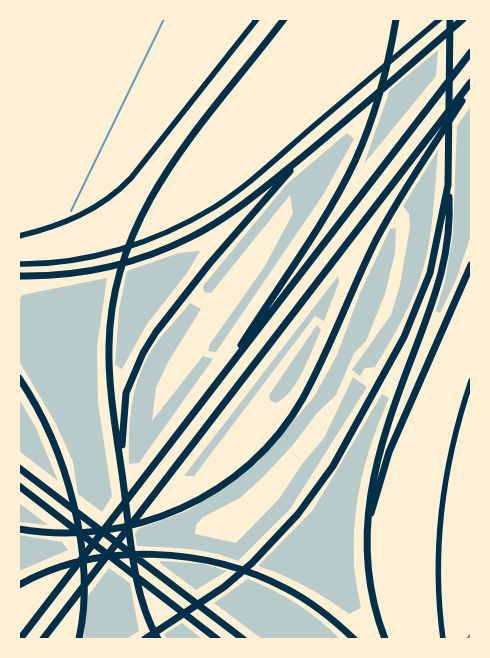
<!DOCTYPE html>
<html>
<head>
<meta charset="utf-8">
<style>
  body { margin:0 }
  #map { position:relative; width:490px; height:658px; overflow:hidden; background:#fdf0d5; font-family:"Playfair Display",serif }
  canvas { display:block }
  .frame { position:absolute; inset:0; border:20px solid #fdf0d5; pointer-events:none }
</style>
</head>
<body>
<div id="map">
<canvas width="490" height="658"></canvas>
<div class="frame"></div>
</div>
<script>
const g = document.querySelector('canvas').getContext('2d');
g.lineJoin = 'round';
function fillPath(path, color) { g.fillStyle = color; g.fill(path, 'evenodd'); }
function strokePath(path, color, width, dash) { g.strokeStyle = color; g.lineWidth = width; g.lineCap = dash ? 'butt' : 'round'; g.setLineDash(dash || []); g.stroke(path); }
fillPath(new Path2D(`
  M438 50 436 76 364 164 390 90Z
  M471 106V235L456 280 440 313 436 311 445 281 453 234 457 126Z
  M347 133 354 139 323 195 216 352 208 351 210 344 265 266 293 213 290 195 211 293 204 292 203 286 287 184Z
  M438 150C435 184 434 219 427 253 419 293 396 333 375 367L365 368 360 376 352 370 391 315 400 285 410 227 409 214 403 206Z
  M396 228 395 253 385 294 366 341 354 353 336 395 317 413 292 446 263 477 240 498 203 517 196 525 195 534 236 543 279 499 302 464 324 438 353 377 367 387 290 509 238 561C205 547 172 548 137 546L135 534 138 529 187 511 222 490 258 462 314 397 337 355 360 293 390 229Z
  M200 251 187 273 147 324 122 369 115 365 119 309 127 271 179 253Z
  M338 276 339 282 324 321 315 316 194 476H184Z
  M107 278 97 347 98 403 112 496 102 512 78 494 73 462 56 424 19 361V302L22 295Z
  M190 303 201 309 168 362 156 388 152 421 203 356 213 359 139 463 129 464C128 424 130 386 151 351 161 334 178 319 190 303Z
  M317 325 321 330C311 351 297 396 275 403L270 400 269 395Z
  M382 394 389 398C366 450 352 501 354 559 354 575 358 592 361 608L349 614C320 593 292 577 258 566L313 510Z
  M19 399 36 428 58 481 19 451Z
  M19 503 48 525 19 522Z
  M19 535 62 542 68 550 19 571Z
  M161 561 204 564 227 571 196 590 160 563Z
  M109 568 130 583 139 631 126 639H84L87 597Z
  M248 579C284 593 313 612 340 639H262L214 603Z
  M182 623 202 639H167L164 634Z`), '#b9caca');
strokePath(new Path2D(`
  M71 211 164 19`), '#669bbc', 2);
strokePath(new Path2D(`
  M19 236C61 226 101 210 131 178L257 19
  M19 264C87 265 155 243 213 208 250 185 283 152 316 124 357 89 399 54 440 19
  M443 639C431 552 443 464 471 381`), '#003049', 5.5);
strokePath(new Path2D(`
  M19 276C78 277 138 264 191 237 227 219 259 192 290 167 349 119 406 68 463 19
  M241 345C279 285 325 225 355 161 376 115 388 68 396 19
  M19 378C66 447 97 556 79 639
  M122 445 126 393 143 353 156 332 210 263 290 171
  M19 468 243 639
  M19 486 217 639
  M371 513 389 452 471 265
  M19 529C129 548 247 498 303 398 331 347 350 292 376 240 401 192 433 147 462 101
  M19 585C98 540 208 547 287 589 312 602 334 620 354 639
  M20 639 471 52
  M43 639 471 82
  M145 639 224 587 252 563 298 514 333 466 404 337 430 273 448 185 450 19
  M158 639C132 594 130 532 123 481 117 436 108 391 109 346 111 209 207 121 284 19
  M385 639C346 538 377 448 414 352 434 299 452 255 449 197`), '#003049', 7);
strokePath(new Path2D(`
  M467 639 471 634`), '#657d81', 2);
</script>
</body>
</html>
